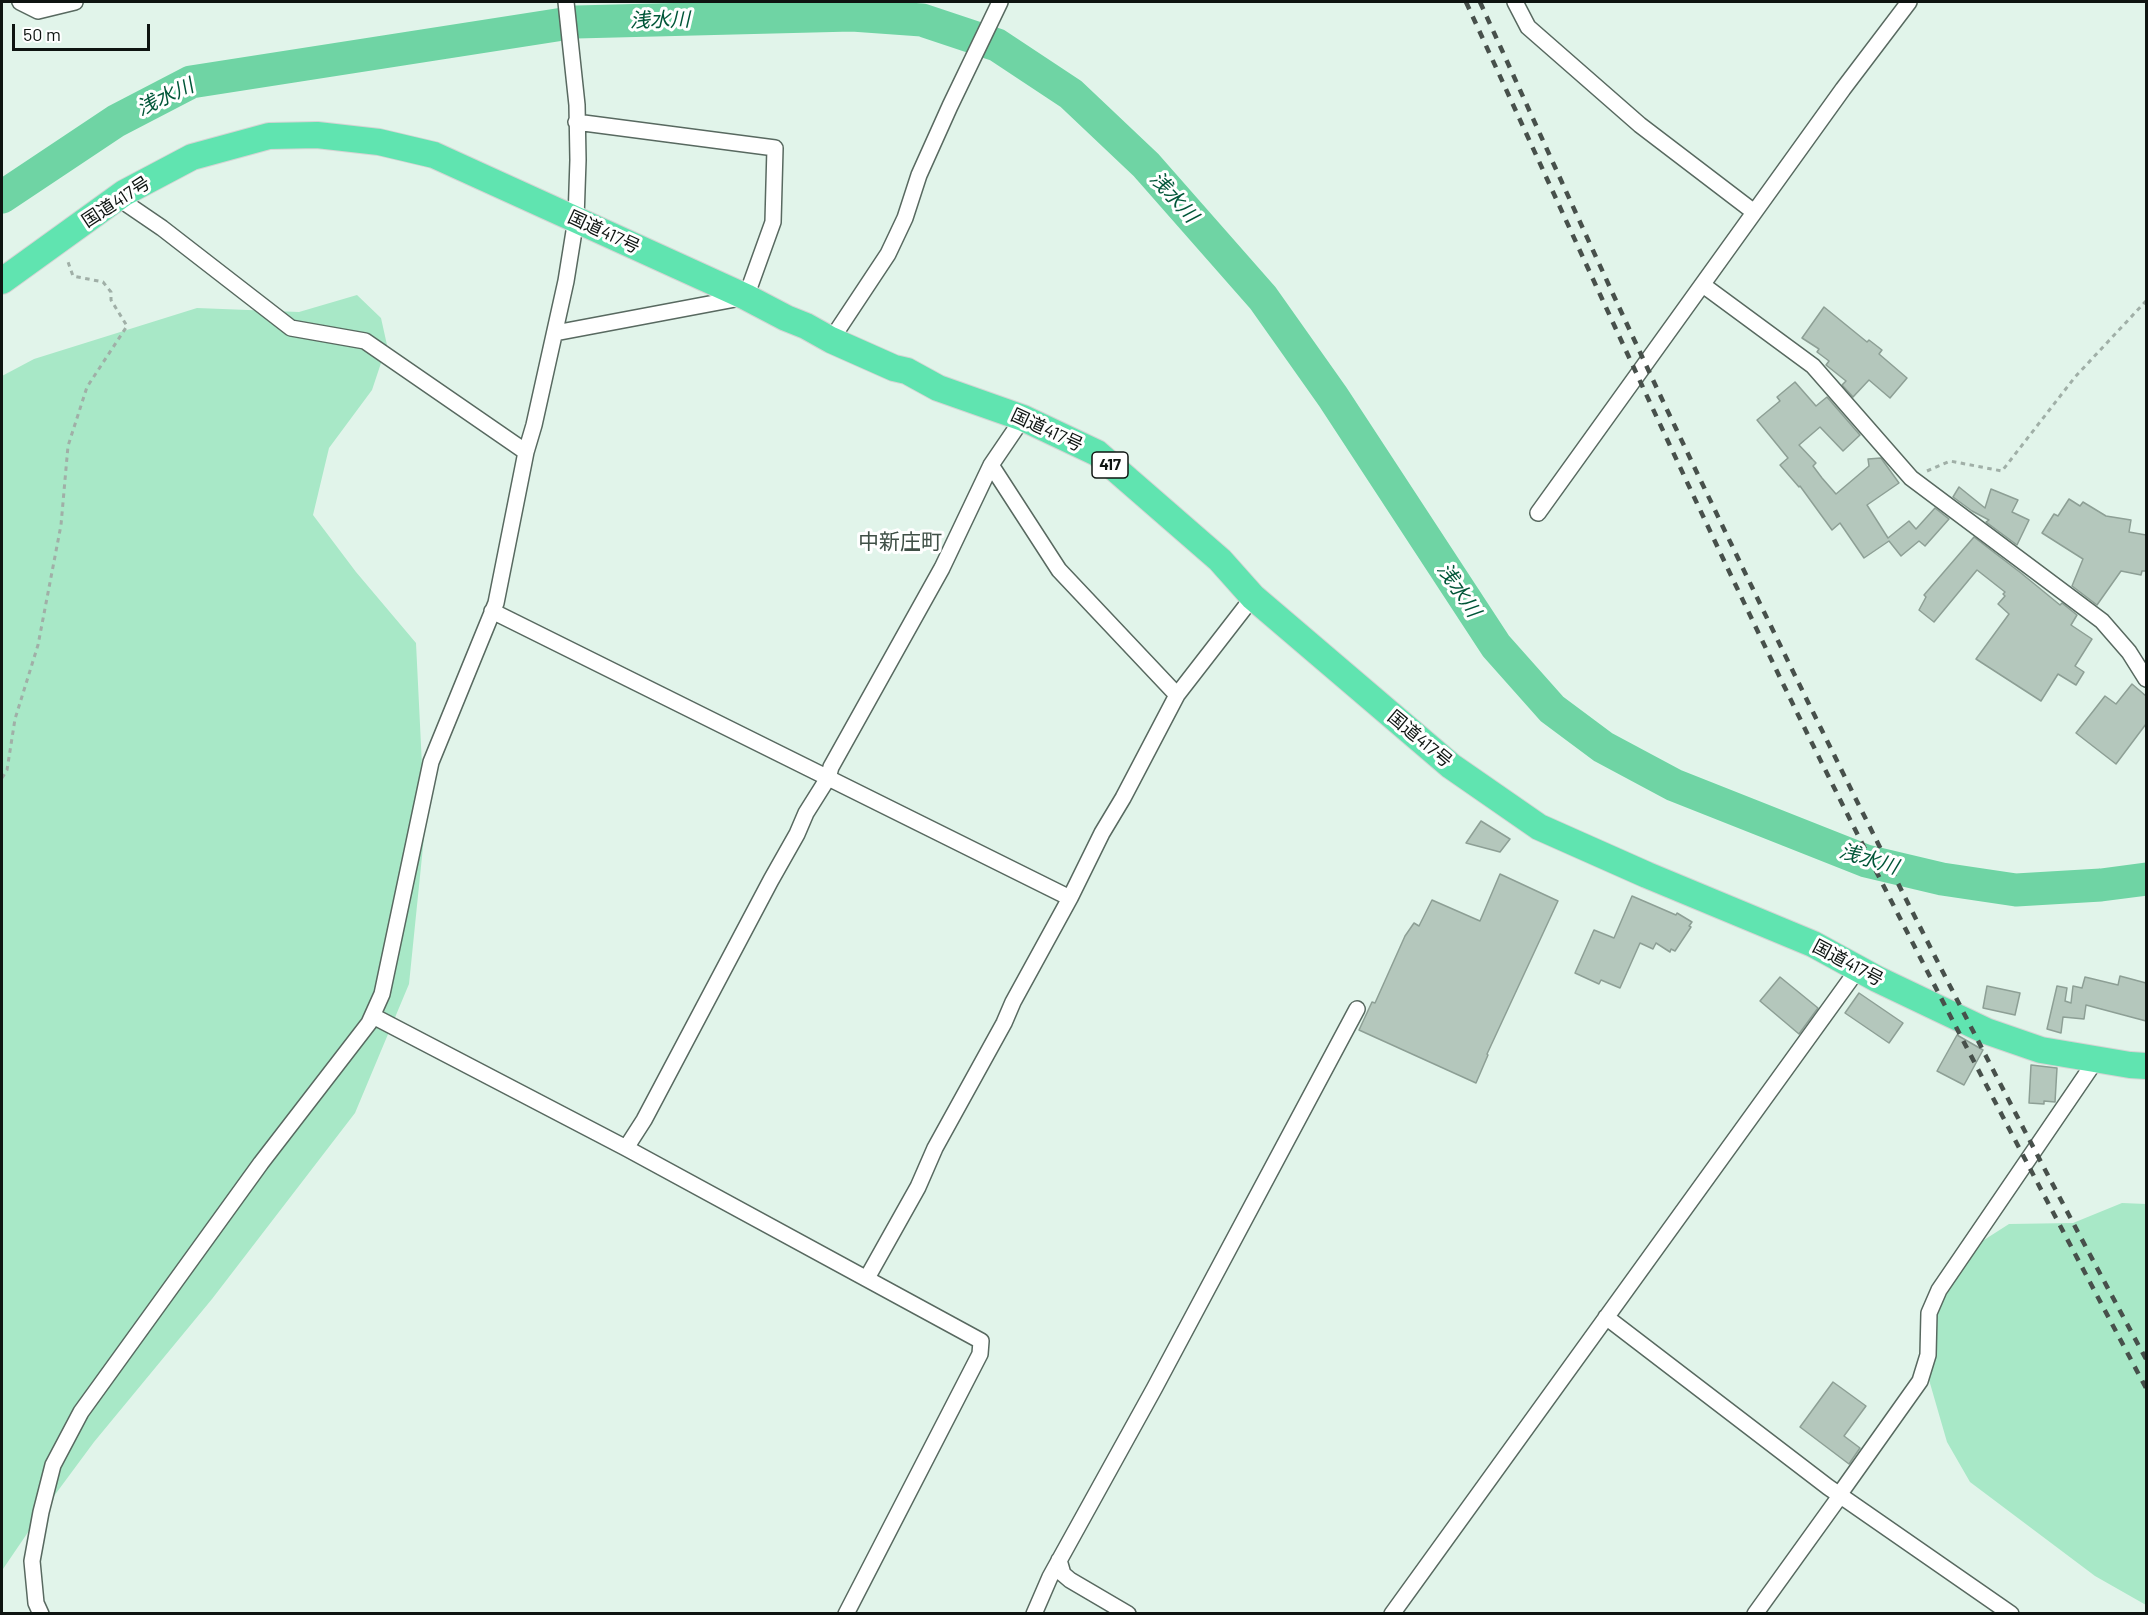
<!DOCTYPE html>
<html>
<head>
<meta charset="utf-8">
<style>
  body { margin:0 }
  #map { position:relative; width:2148px; height:1615px; overflow:hidden; background:#e1f4ea; font-family:Barlow,sans-serif }
  canvas { display:block }
  .frame { position:absolute; inset:0; border:3px solid #0e1411; pointer-events:none }
  .scale { position:absolute; left:12px; top:24px; width:138px; height:27px; box-sizing:border-box; border:3px solid #0e1411; border-top:0; padding-left:8px; font-size:18px; line-height:21px; white-space:nowrap; color:#0e1411; -webkit-text-stroke:4px #fff; paint-order:stroke }
</style>
</head>
<body>
<div id="map">
<canvas width="2148" height="1615"></canvas>
<div class="frame"></div>
<div class="scale">50 m</div>
</div>
<script>
const g = document.querySelector('canvas').getContext('2d');
g.lineJoin = 'round';
function fillPath(path, color) { g.fillStyle = color; g.fill(path, 'evenodd'); }
function strokePath(path, color, width, dash) { g.strokeStyle = color; g.lineWidth = width; g.lineCap = dash ? 'butt' : 'round'; g.setLineDash(dash || []); g.stroke(path); }
function drawText(font, color, halo, rows, align = 'center') {
  g.font = font + ' Barlow,"Noto Sans JP",sans-serif'; g.lineWidth = 6; g.setLineDash([]); g.textBaseline = 'middle'; g.strokeStyle = halo; g.fillStyle = color; for (const [text, x, y, turn = 0] of rows) {
    g.save(); g.translate(x, y); g.rotate((+turn || 0) * Math.PI / 180); g.textAlign = isNaN(turn) ? turn : align; if (halo) g.strokeText(text, 0, 0); g.fillText(text, 0, 0); g.restore();
  }
}
fillPath(new Path2D(`
  M357 295 381 318 387 345 372 390 329 448 313 515 356 572 416 643 425 827 409 984 355 1113 212 1299 94 1442 37 1519 3 1569 2 1575V376L34 359 197 308 299 312Z
  M2122 1203 2146 1204V1605L2095 1576 1970 1482 1947 1442 1925 1366 1938 1297 1973 1247 2009 1224 2073 1223Z`), '#a8e8c7');
strokePath(new Path2D(`
  M2 197 116 121 191 82 576 22 852 15 922 20 997 45 1071 94 1146 165 1263 298 1333 397 1496 646 1552 709 1603 747 1674 785 1866 861 1942 879 2016 890 2101 885 2146 879`), '#6fd4a4', 33);
const building = new Path2D(`
  M1824 307 1867 342 1869 340 1882 350 1879 354 1907 378 1890 398 1869 380 1853 397 1842 385 1846 381 1826 365 1829 361 1817 352 1819 349 1802 338Z
  M1795 382 1816 406 1827 397 1860 435 1843 451 1820 427 1799 445 1816 463 1813 466 1822 478 1836 494 1869 466 1868 459 1881 458 1899 483 1867 505 1888 538 1909 521 1916 529 1935 508 1949 519 1925 546 1919 541 1901 556 1889 541 1864 558 1840 523 1832 530 1800 486 1799 487 1780 465 1788 458 1757 420 1780 401 1777 397Z
  M1959 487 1985 508 1991 489 2018 500 2012 512 2029 520 2017 545 1986 522 1989 520 1972 511 1953 497Z
  M2069 499 2080 506 2083 502 2106 516 2131 520 2129 532 2146 535V571H2142L2141 575 2121 571 2097 605 2072 586 2083 559 2042 533 2054 514 2058 516Z
  M1974 537 2021 573 2060 605 2062 603 2077 615 2071 625 2092 639 2075 666 2084 672 2076 685 2058 674 2041 701 1976 659 2009 614 1998 604 2005 596 2003 594 2005 592 1977 570 1934 622 1919 610 1926 597 1924 595Z
  M2132 684 2146 696V724L2116 764 2076 733 2105 696 2116 704Z
  M1481 821 1510 839 1500 852 1466 843Z
  M1500 874 1558 901 1487 1054 1488 1055 1476 1083 1359 1030 1372 1002 1375 1003 1405 936 1414 923 1419 926 1432 900 1480 921Z
  M1632 896 1676 915 1677 913 1692 922 1689 926 1691 927 1675 951 1671 949 1670 952 1656 943 1653 949 1640 943 1620 988 1601 980 1599 984 1575 973 1594 930 1614 938Z
  M2120 976 2146 983V1021L2086 1005 2084 1019 2063 1017 2061 1033 2047 1029 2057 986 2067 988 2065 1001 2071 1003 2073 986 2082 988 2085 977 2118 985Z
  M1780 977 1818 1008 1799 1034 1760 1001Z
  M1987 986 2020 993 2015 1015 1983 1008Z
  M1859 993 1903 1023 1889 1043 1845 1013Z
  M1957 1035 1983 1050 1964 1085 1937 1071Z
  M2031 1065 2057 1068 2055 1102 2044 1101V1104L2029 1103Z
  M1833 1382 1866 1406 1844 1436 1860 1448 1849 1464 1800 1427Z`);
fillPath(building, '#b4c7bc');
strokePath(building, '#8d9f95', 1.5);
const minor = new Path2D(`
  M20 2 38 11 75 2
  M1515 2 1528 27 1640 125 1754 212
  M118 198 162 228 291 328 365 341 526 452
  M1703 285 1813 366 1911 478 2102 621 2129 652 2146 679
  M555 333 746 297 773 222 775 148 576 122
  M831 340 888 254 905 218 919 175 950 106 1000 2
  M991 465 1059 570 1177 695
  M1538 513 1843 89 1909 2
  M492 611 1070 898
  M373 1016 626 1148 981 1341 980 1354 846 1614
  M626 1148 644 1120 771 880 797 834 806 813 828 778 831 767 942 568 991 465 1023 418
  M867 1278 918 1187 935 1148 1004 1023 1013 1002 1070 898 1102 833 1123 798 1177 695 1253 597
  M1606 1317 1828 1487 2011 1614
  M1839 1495 1920 1381 1928 1355 1929 1313 1939 1290 2096 1060
  M1059 1560 1063 1574 1070 1580 1128 1614
  M41 1614 36 1603 32 1561 41 1512 53 1465 81 1412 261 1163 369 1023 382 994 431 762 496 603 526 452 534 425 566 281 576 219 578 160 577 105 566 2
  M1034 1614 1050 1577 1154 1389 1357 1009
  M1392 1614 1858 969
  M1755 1614 1840 1496`);
const trunk = new Path2D(`
  M2 281 124 193 192 157 269 136 317 135 379 142 434 155 746 297 786 318 806 326 831 340 894 368 907 371 938 388 1023 418 1097 453 1220 560 1253 597 1451 766 1539 827 1647 875 1813 944 1877 979 1986 1031 2041 1050 2130 1065 2146 1066`);
strokePath(minor, '#586960', 18);
strokePath(trunk, '#d4d5d4', 28);
strokePath(new Path2D(`
  M1927 471 1950 461 2002 471 2075 377 2146 301
  M2 778 7 770 15 719 38 645 61 525 68 446 87 387 127 326 111 300V292L103 282 73 276 67 259`), '#a0afa7', 3, [4.5, 4.5]);
strokePath(minor, '#fff', 15);
strokePath(trunk, '#60e4b0', 26);
strokePath(new Path2D(`
  M1466 2C1578 246 1689 492 1807 733 1916 954 2031 1171 2146 1388
  M1480 2C1543 140 1605 279 1670 416 1821 734 1978 1049 2146 1359`), '#47504b', 4.5, [8, 8]);
for (const [x, y, w] of [
  [1110,465,36]
]) { const box = new Path2D(); box.roundRect(x - w / 2, y - 13, w, 26, 4.5); g.fillStyle = '#fff'; g.fill(box); strokePath(box, '#0e1411', 1.5); }
drawText('bold 16px', '#0e1411', null, [
  ["417",1110,465]
]);
drawText('18px', '#0e1411', '#fff', [
  ["国道417号",116,202,-33],
  ["国道417号",604,232,25],
  ["国道417号",1047,430,25],
  ["国道417号",1420,739,40],
  ["国道417号",1848,963,28]
]);
drawText('italic 20px', '#005638', '#fff', [
  ["浅水川",660,20,-1],
  ["浅水川",165,97,-25],
  ["浅水川",1174,197,48],
  ["浅水川",1459,590,56],
  ["浅水川",1869,859,17]
]);
drawText('21px', '#3f4f46', '#fff', [
  ["中新庄町",900,542]
]);
</script>
</body>
</html>
